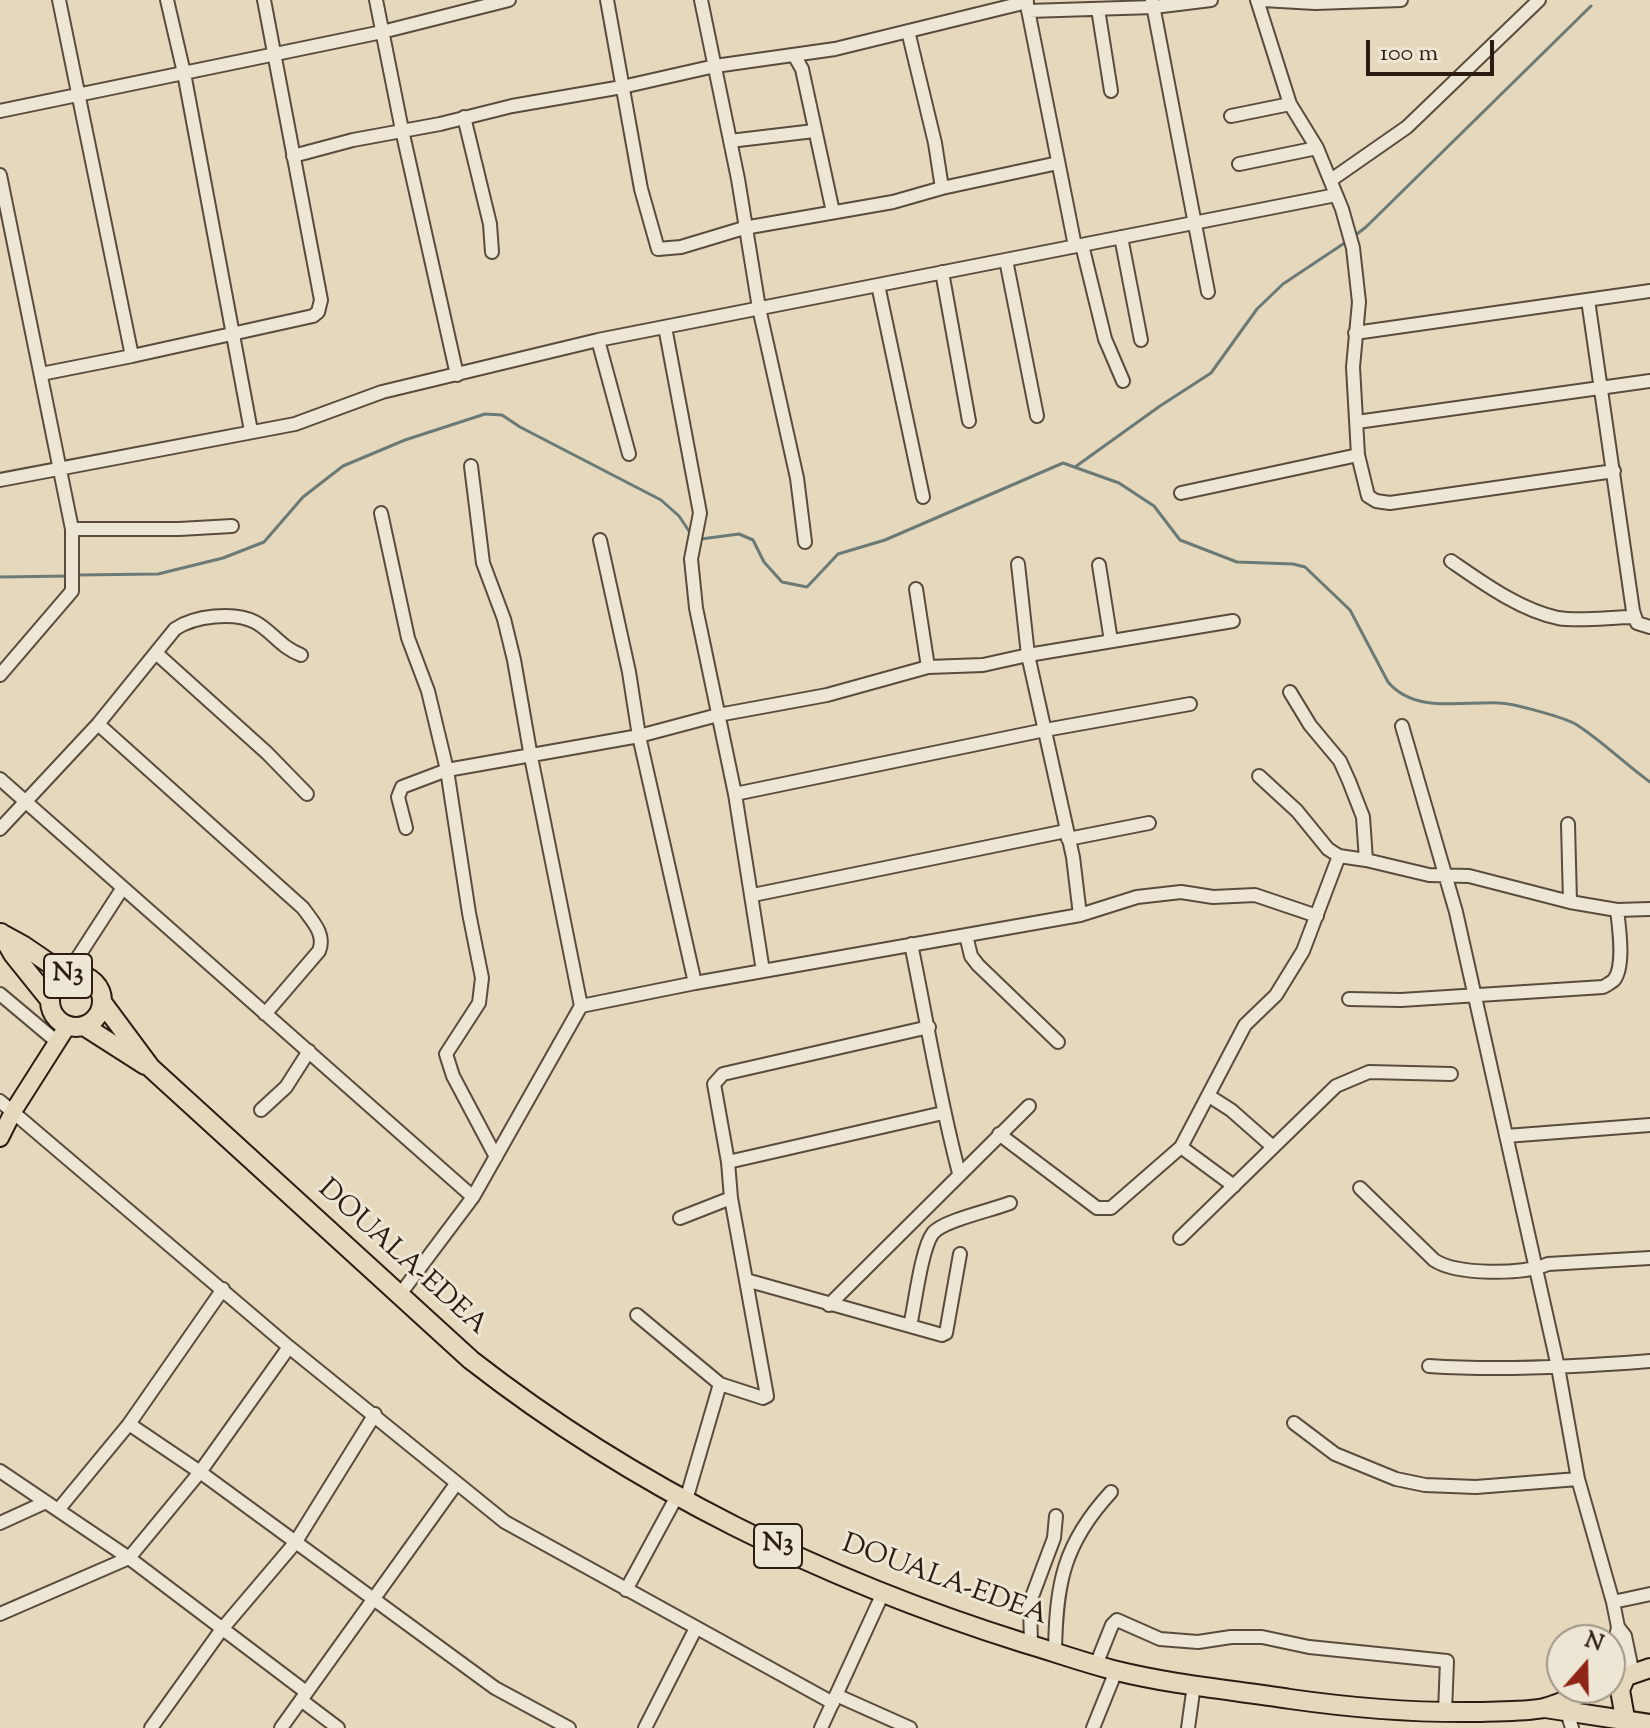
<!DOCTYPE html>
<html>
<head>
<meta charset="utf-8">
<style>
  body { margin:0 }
  #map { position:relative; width:1650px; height:1728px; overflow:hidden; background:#e5d8bd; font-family:"Sorts Mill Goudy",serif }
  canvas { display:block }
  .north { position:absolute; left:1546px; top:1624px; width:80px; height:80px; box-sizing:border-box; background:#eee6d4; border:2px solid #a09686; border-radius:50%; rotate:20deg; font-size:22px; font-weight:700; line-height:32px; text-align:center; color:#2c1d12 }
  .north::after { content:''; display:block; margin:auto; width:28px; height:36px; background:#8f2418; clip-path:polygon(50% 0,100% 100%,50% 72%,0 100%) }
  .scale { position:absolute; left:1366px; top:40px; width:128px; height:36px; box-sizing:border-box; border:4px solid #2c1d12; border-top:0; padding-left:10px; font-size:24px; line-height:28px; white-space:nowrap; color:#2c1d12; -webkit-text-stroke:6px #eee6d4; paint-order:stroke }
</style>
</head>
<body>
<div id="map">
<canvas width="1650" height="1728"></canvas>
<div class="north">N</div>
<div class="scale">100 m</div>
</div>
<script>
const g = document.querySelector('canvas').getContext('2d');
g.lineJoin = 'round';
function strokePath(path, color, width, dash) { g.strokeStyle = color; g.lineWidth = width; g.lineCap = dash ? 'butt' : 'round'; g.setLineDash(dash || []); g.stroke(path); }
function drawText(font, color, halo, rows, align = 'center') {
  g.font = font + ' "Sorts Mill Goudy",serif'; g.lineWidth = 6; g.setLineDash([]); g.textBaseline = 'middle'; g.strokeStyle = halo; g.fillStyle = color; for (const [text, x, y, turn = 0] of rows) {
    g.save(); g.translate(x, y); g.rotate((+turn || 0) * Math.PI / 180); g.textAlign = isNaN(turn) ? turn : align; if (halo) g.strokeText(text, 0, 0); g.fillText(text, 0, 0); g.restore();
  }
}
strokePath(new Path2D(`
  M1353 237 1366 227 1591 6
  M1075 467 1160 406 1211 373 1257 309 1283 284 1346 242
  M701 539 739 534 753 540 764 562 782 582 807 587 838 554 885 540 1063 463 1119 483 1154 506 1180 540 1237 562 1293 564 1305 567 1350 610 1388 682C1415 714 1463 701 1499 703 1512 703 1567 718 1577 725 1602 741 1625 764 1650 782
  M77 575 158 574 223 558 264 542 303 497 343 466 405 440 485 414 502 415 520 427 661 500 679 516 691 534
  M0 577 69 576`), '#6c7a76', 3);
const minor = new Path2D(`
  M59 0 132 356
  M167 0 184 73 251 431
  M376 0 402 130 457 375
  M607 0 641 189 658 249 681 247 744 228 893 202 942 188 1058 163
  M701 0 738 179 759 308 797 478 805 542
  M1026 0 1075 246
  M1152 0 1208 292
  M1257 0 1290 104 1317 148 1342 209 1353 248 1359 302 1353 367 1358 455 1368 496 1376 501 1390 503 1614 471
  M1263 0 1315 3
  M1315 0V3L1401 0
  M1098 9 1111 91
  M1028 11 1154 7 1211 0
  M908 31 935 143 942 188
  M794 55 802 69 833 212
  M0 111 382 32 509 0
  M1231 116 1290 104
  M464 117 490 224 492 252
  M730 141 814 131
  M293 156 353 140 440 124 512 106 622 87 715 66 835 49 1027 2
  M1239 164 1317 148
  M0 175 72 529V591L0 675
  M1331 180 1407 127 1539 0
  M1121 237 1141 340
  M1082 245 1105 339 1123 381
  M1006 260 1037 416
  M942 272 969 421
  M878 285 923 497
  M1588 300 1633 611 1637 623 1650 627
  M665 327 700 513 691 559 696 608 735 794 763 971
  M1355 333 1650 291
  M598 340 629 454
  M41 374 132 356 313 316 318 312 321 300 264 0
  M1357 422 1650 381
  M0 480 295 424 382 392 598 340 1336 195
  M1181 493 1358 455
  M381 513 408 638 428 691 447 770 469 913 482 978 479 1003 446 1054 453 1076 496 1157
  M72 529H179L232 526
  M600 540 629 672 639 736 695 983
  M1451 561C1483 583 1520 610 1558 618 1581 622 1610 617 1634 617
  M1018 564 1028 655 1073 857 1080 915
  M1099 565 1111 641
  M916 589 928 667
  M156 653 267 753 307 794
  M1290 692 1310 725 1340 761 1349 781 1363 817 1366 860
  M98 724 303 908C312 921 326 934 319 951L265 1014
  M1402 726 1456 912 1558 1367 1578 1479 1613 1602 1618 1627 1616 1637 1626 1676
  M1259 776 1297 811 1328 849 1339 856 1366 860 1429 875 1469 876 1570 902 1617 910 1650 909
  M0 779 473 1197
  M735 794 1045 730 1190 704
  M1568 824 1570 902
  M406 828 398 797 402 787 447 770 639 736 718 715 827 695 928 667 983 665 1028 655 1233 621
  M0 829 98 724 175 629C194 616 234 611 255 622 272 631 280 647 301 655
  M1068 839 1149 823
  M753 895 1066 831
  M966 935 971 956 978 965 1058 1042
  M911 944C927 1021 939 1098 959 1173
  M73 975 78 957 122 889
  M0 994 56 1041
  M1349 999 1401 1000 1603 987C1604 987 1613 981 1614 980 1625 966 1619 927 1617 910
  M581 1006 695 983 1080 915 1137 897 1181 892 1213 897 1255 895 1317 916
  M1209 1096 1231 1110 1273 1147
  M0 1101 289 1347 505 1522 833 1703
  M261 1110 286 1087 309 1051
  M999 1134 1097 1208H1111L1181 1147 1245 1025 1276 995 1303 951 1339 856
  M1506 1136 1650 1125
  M1181 1147 1234 1186
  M728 1162 943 1113
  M1360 1188 1434 1260C1456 1275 1523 1275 1548 1264L1650 1258
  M680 1218 731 1198
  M1180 1238 1336 1086 1369 1072 1451 1074
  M746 1280 942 1335 946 1333 960 1254
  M398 1297 473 1197 581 1006 531 757 514 660 504 619 483 563 471 466
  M829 1305 1029 1106
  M637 1315 720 1384 763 1398 767 1396 731 1198 728 1162 714 1084 723 1074 929 1027
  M910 1326C915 1305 921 1249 933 1233 944 1220 993 1210 1010 1203
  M1429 1366C1503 1371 1577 1367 1650 1361
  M1294 1423 1335 1454 1396 1479 1425 1485 1476 1487 1578 1479
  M129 1424 200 1472 495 1688 569 1728
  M0 1471 129 1558 306 1692
  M686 1500 720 1384
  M58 1510 129 1424 223 1289
  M0 1523 46 1502
  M626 1590 677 1496
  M1613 1602 1650 1594
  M0 1614 129 1558 200 1472 289 1347
  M1618 1627 1625 1636 1631 1665
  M1031 1645 1030 1602 1054 1538 1056 1516
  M1055 1653C1056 1584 1063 1544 1111 1492
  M1096 1665 1112 1625 1117 1620 1160 1639 1198 1642 1231 1637H1262L1309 1647 1447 1661 1445 1712
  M836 1695 910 1728
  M301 1700 338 1728
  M1567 1712 1572 1728
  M151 1728 222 1629 295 1543 375 1414
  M281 1728 456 1484
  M645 1728 696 1628
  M821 1728 883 1593
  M1093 1728 1116 1671
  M1188 1728 1194 1685`);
const major = new Path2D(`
  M0 1138 14 1110 68 1025`);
const highway = new Path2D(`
  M1 933 13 954 50 1000
  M2 934 24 946 68 976
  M50 1001a26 26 0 1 1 52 0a26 26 0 1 1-52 0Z
  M102 1002 151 1068 471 1360C635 1488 826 1581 1024 1643 1055 1652 1085 1663 1117 1671 1174 1685 1232 1690 1290 1699 1353 1708 1414 1713 1478 1712 1499 1711 1523 1712 1544 1708 1561 1704 1579 1694 1595 1688
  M84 1026 145 1065
  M1615 1680 1650 1668
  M1545 1708 1650 1724
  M1625 1718 1620 1690 1626 1676`);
strokePath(minor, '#5a4c3d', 16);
strokePath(major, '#2c1d12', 20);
strokePath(highway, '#2c1d12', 22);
strokePath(minor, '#eee6d4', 12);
strokePath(major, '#e5d8bd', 16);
strokePath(highway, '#e5d8bd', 18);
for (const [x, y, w] of [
  [68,976,48],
  [778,1546,48]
]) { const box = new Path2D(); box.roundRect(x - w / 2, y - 22, w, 44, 6); g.fillStyle = '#eee6d4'; g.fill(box); strokePath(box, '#2c1d12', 2); }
drawText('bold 26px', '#2c1d12', null, [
  ["N3",68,976],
  ["N3",778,1546]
]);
drawText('28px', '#2c1d12', '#eee6d4', [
  ["DOUALA-EDEA",401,1259,42],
  ["DOUALA-EDEA",944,1582,20]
]);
</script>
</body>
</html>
